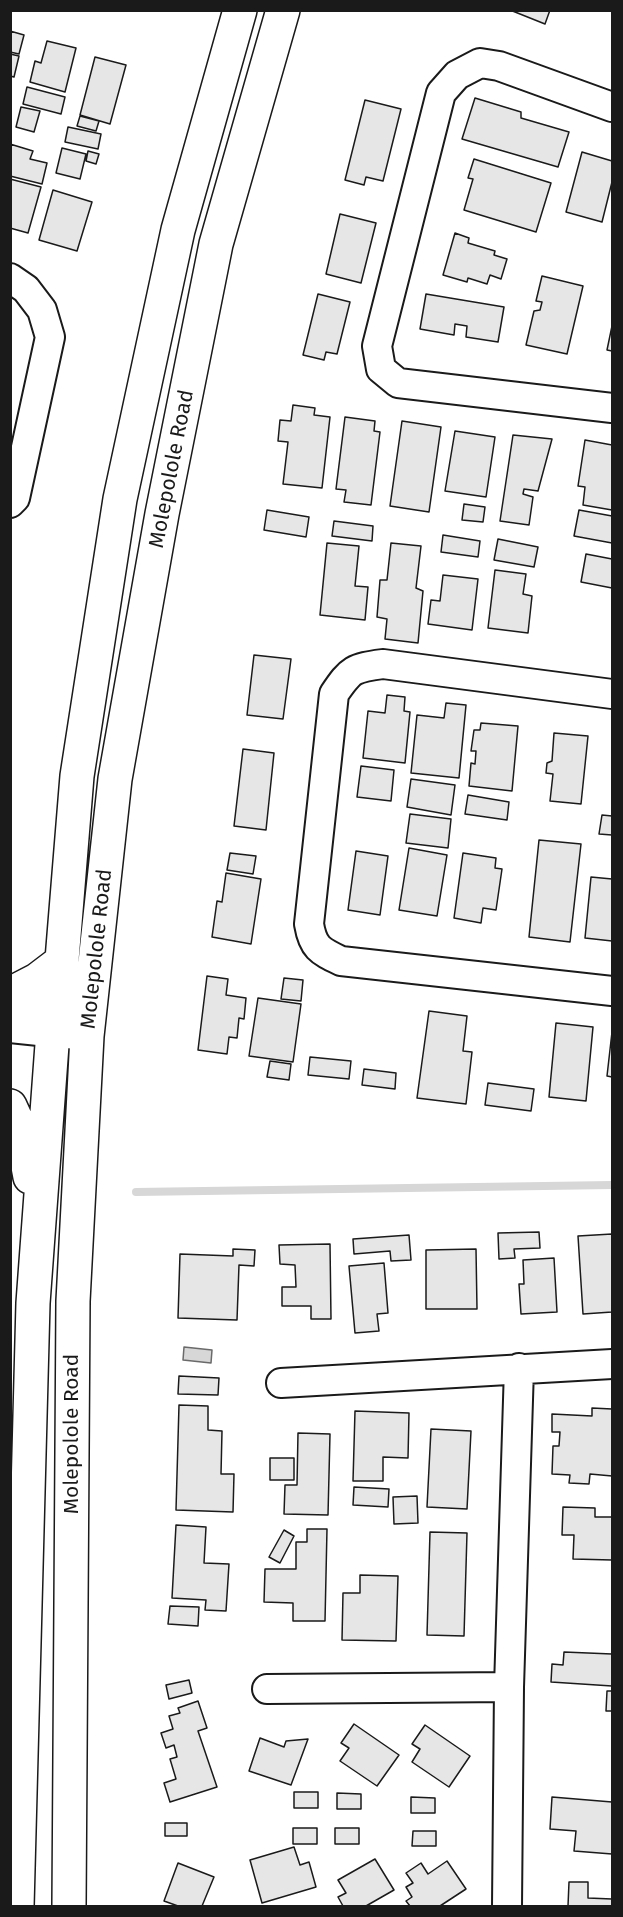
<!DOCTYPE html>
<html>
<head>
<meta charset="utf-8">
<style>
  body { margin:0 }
  #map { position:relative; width:623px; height:1917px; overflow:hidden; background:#fff; font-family:"Fira Sans",sans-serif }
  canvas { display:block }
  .frame { position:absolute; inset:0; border:12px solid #1a1a1a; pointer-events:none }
</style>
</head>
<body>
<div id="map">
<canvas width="623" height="1917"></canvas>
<div class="frame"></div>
</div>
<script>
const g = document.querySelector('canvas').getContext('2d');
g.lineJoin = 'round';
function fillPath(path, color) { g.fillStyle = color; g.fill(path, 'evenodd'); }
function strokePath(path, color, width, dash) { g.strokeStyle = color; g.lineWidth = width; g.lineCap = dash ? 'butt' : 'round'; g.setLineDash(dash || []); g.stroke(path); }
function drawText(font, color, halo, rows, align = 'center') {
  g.font = font + ' "Fira Sans",sans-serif'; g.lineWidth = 4.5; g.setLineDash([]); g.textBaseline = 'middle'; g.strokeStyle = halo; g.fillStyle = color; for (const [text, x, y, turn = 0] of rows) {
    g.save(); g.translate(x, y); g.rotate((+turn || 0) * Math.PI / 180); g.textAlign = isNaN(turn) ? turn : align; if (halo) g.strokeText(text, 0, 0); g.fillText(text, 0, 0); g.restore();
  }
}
const water = new Path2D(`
  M184 1347 212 1350 211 1363 183 1360Z`);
fillPath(water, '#d7d7d7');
strokePath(water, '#6a6a6a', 1.5);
strokePath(new Path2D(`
  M136 1192 612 1185`), '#d7d7d7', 8);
const building = new Path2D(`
  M510 10H550L545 24Z
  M10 31 24 35 19 54 10 52Z
  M47 41 76 48 65 92 30 82 35 61 41 63Z
  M10 54 19 56 14 77 10 76Z
  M95 57 126 65 110 124 80 115Z
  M27 87 65 97 61 114 23 104Z
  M475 98 521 112V118L569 132 558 167 462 139Z
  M365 100 401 109 383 181 366 177 364 185 345 180Z
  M21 107 40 111 34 132 16 127Z
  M80 116 99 121 96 131 77 126Z
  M68 127 101 134 98 149 65 142Z
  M10 144 33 151 30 159 47 163 42 184 10 176Z
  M62 148 86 154 80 179 56 173Z
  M88 151 99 154 96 164 86 161Z
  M582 152 612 161V182L602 222 566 212Z
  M474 159 551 183 536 232 464 210 473 179 468 178Z
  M10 179 41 187 28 233 10 228Z
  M53 190 92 202 77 251 39 240Z
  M340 214 376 223 361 283 326 274Z
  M455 233 469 238 468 243 495 251 494 255 507 259 501 279 490 275 487 284 468 278 467 282 443 275Z
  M542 276 583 286 567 354 526 345 534 311 540 310 542 302 536 301Z
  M318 294 350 302 337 354 326 352 324 360 303 355Z
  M426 294 504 307 498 342 466 337 467 326 455 324 454 335 420 329Z
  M612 326V351L607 350Z
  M293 405 315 408 314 415 330 417 322 488 283 484 288 442 278 441 280 420 291 421Z
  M345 417 375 421 374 431 380 432 371 505 344 502 346 490 336 489Z
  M402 421 441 427 429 512 390 506Z
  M455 431 495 437 486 497 445 491Z
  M513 435 552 439 538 491 524 489 523 494 533 497 529 525 500 521Z
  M585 440 612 445V510L583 505 585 487 578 486Z
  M464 504 485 507 483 522 462 520Z
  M267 510 309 517 306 537 264 530Z
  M579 510 612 516V543L574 536Z
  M334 521 373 526 372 541 332 536Z
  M443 535 480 541 478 557 441 552Z
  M498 539 538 547 534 567 494 560Z
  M327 543 359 546 355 586 368 587 365 620 320 615Z
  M391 543 421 546 416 588 423 591 418 643 385 639 387 619 377 617 380 580H387Z
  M586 554 612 559V588L581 582Z
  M495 570 526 574 523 594 532 596 528 633 488 628Z
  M443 575 478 579 472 630 428 624 431 600 440 601Z
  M254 655 291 659 283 719 247 715Z
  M387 695 405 697 404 711 410 712 405 763 363 758 368 711 385 713Z
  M446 703 466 705 459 778 411 773 417 715 444 718Z
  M481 723 518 726 512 791 469 786 471 763 475 764 476 751H471L474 730H480Z
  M554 733 588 736 581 804 550 801 553 774 546 773 547 763 552 761Z
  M243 749 274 753 266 830 234 826Z
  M361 766 394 770 391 801 357 797Z
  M411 779 455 785 451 815 407 807Z
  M468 795 509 802 507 820 465 814Z
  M410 814 451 819 448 848 406 843Z
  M602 815 612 816V835L599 834Z
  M539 840 581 844 570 942 529 937Z
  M409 848 447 855 437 916 399 910Z
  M356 851 388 856 380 915 348 910Z
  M230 853 256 856 253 874 227 870Z
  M463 853 496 858 495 868 502 869 496 910 483 908 481 923 454 918Z
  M226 873 261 879 251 944 212 937 217 901 222 902Z
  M591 877 612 879V941L585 938Z
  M207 976 228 979 226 995 246 998 244 1019 239 1018 237 1038 229 1037 227 1054 198 1050Z
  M284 978 303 980 301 1001 281 999Z
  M258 998 301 1004 293 1062 249 1056Z
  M429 1011 467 1016 463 1051 472 1052 466 1104 417 1098Z
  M556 1023 593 1027 586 1101 549 1097Z
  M612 1032V1077L607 1076Z
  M310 1057 351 1061 349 1079 308 1075Z
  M270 1061 291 1064 289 1080 267 1077Z
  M364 1069 396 1073 395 1089 362 1085Z
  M488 1083 534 1089 531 1111 485 1105Z
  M539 1232 540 1248 514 1249 515 1258 499 1259 498 1233Z
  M612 1234V1312L583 1314 578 1236Z
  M409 1235 411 1260 391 1261 390 1251 354 1254 353 1239Z
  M330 1244 331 1319H311V1306H282V1287H296L295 1265 280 1264 279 1245Z
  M233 1249 255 1250 254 1266 239 1265 237 1320 178 1318 180 1254 233 1256Z
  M476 1249 477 1309H426V1250Z
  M554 1258 557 1312 521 1314 519 1284H524L523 1260Z
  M384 1263 388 1313 377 1314 379 1331 355 1333 349 1266Z
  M179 1376 219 1378 218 1395 178 1394Z
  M179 1405 208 1406V1430L222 1431 221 1474H234L233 1512 176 1510Z
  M592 1408 612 1409V1476L590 1474 589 1484 569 1483 570 1475 552 1474 553 1446H559L560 1432H552V1414L592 1416Z
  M355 1411 409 1413 408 1458 383 1457V1481H353Z
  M431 1429 471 1431 467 1509 427 1507Z
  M298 1433 330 1434 328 1515 284 1514 285 1485H297Z
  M270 1458H294V1480H270Z
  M354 1487 389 1489 388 1507 353 1505Z
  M417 1496 418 1523 394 1524 393 1497Z
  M563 1507 595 1508V1517H612V1560L573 1559 574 1535H562Z
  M176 1525 206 1527 204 1563 229 1564 226 1611 205 1610 206 1600 172 1598Z
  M307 1529H327L325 1621H293V1603L264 1602 265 1569H296V1542H307Z
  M284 1530 294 1536 280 1563 269 1557Z
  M430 1532 467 1533 464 1636 427 1635Z
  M360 1575 398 1576 396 1641 342 1640 343 1593H360Z
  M170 1606 199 1607 198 1626 168 1624Z
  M564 1652 612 1654V1686L551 1682 552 1664 563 1665Z
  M189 1680 192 1693 169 1699 166 1685Z
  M607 1691H612V1711H606Z
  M198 1701 207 1728 198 1731 217 1787 170 1802 164 1783 176 1779 170 1759 177 1757 174 1745 166 1748 161 1733 173 1729 169 1716 180 1713 178 1708Z
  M354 1724 399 1755 377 1786 340 1761 349 1748 341 1743Z
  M425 1725 470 1756 449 1787 412 1762 420 1749 412 1744Z
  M260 1738 284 1747 286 1741 308 1739 291 1785 249 1771Z
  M294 1792H318V1808H294Z
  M337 1793 361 1794V1809H337Z
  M411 1797 435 1798V1813H411Z
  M552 1797 612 1802V1854L574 1851 576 1831 550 1829Z
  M165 1823H187V1836H165Z
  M293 1828H317V1844H293Z
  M335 1828H359V1844H335Z
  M413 1831H436V1846H412Z
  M294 1847 300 1865 309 1862 316 1887 262 1903 250 1860Z
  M375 1859 394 1890 366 1906H343L338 1897 346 1893 338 1880Z
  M447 1861 466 1889 440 1906H410L406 1901 412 1897 406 1887 413 1883 406 1873 421 1863 428 1874Z
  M178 1863 214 1877 202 1906H178L164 1901Z
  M569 1882H588V1898L612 1899V1906H568Z`);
fillPath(building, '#e6e6e6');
strokePath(building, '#1a1a1a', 1.5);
const minor = new Path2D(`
  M612 107 499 66 480 63 457 75 441 93 377 346 381 369 398 383 612 408
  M10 278 26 289 42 310 50 337 15 498 10 503
  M612 694 383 664C353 668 351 669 334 694L309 924C313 948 320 951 341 961L612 991
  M10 1006 80 1012
  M10 1028 87 1036
  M281 1383 612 1364
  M267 1689 509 1687
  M507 1906 509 1687 519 1368`);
const major = new Path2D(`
  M10 994 37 980 62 961
  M10 1106 21 1130 30 1177
  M17 1906 33 1303 53 1031 58 1009 77 776 120 499 178 230 240 10
  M69 1906 73 1301 87 1036 115 779 162 514 216 244 283 10`);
strokePath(minor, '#1a1a1a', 32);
strokePath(major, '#1a1a1a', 36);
strokePath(minor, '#fff', 28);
strokePath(major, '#fff', 33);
drawText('21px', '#1a1a1a', '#fff', [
  ["Molepolole Road",172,469,-79],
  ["Molepolole Road",97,949,-84],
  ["Molepolole Road",72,1434,-90]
]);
</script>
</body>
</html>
